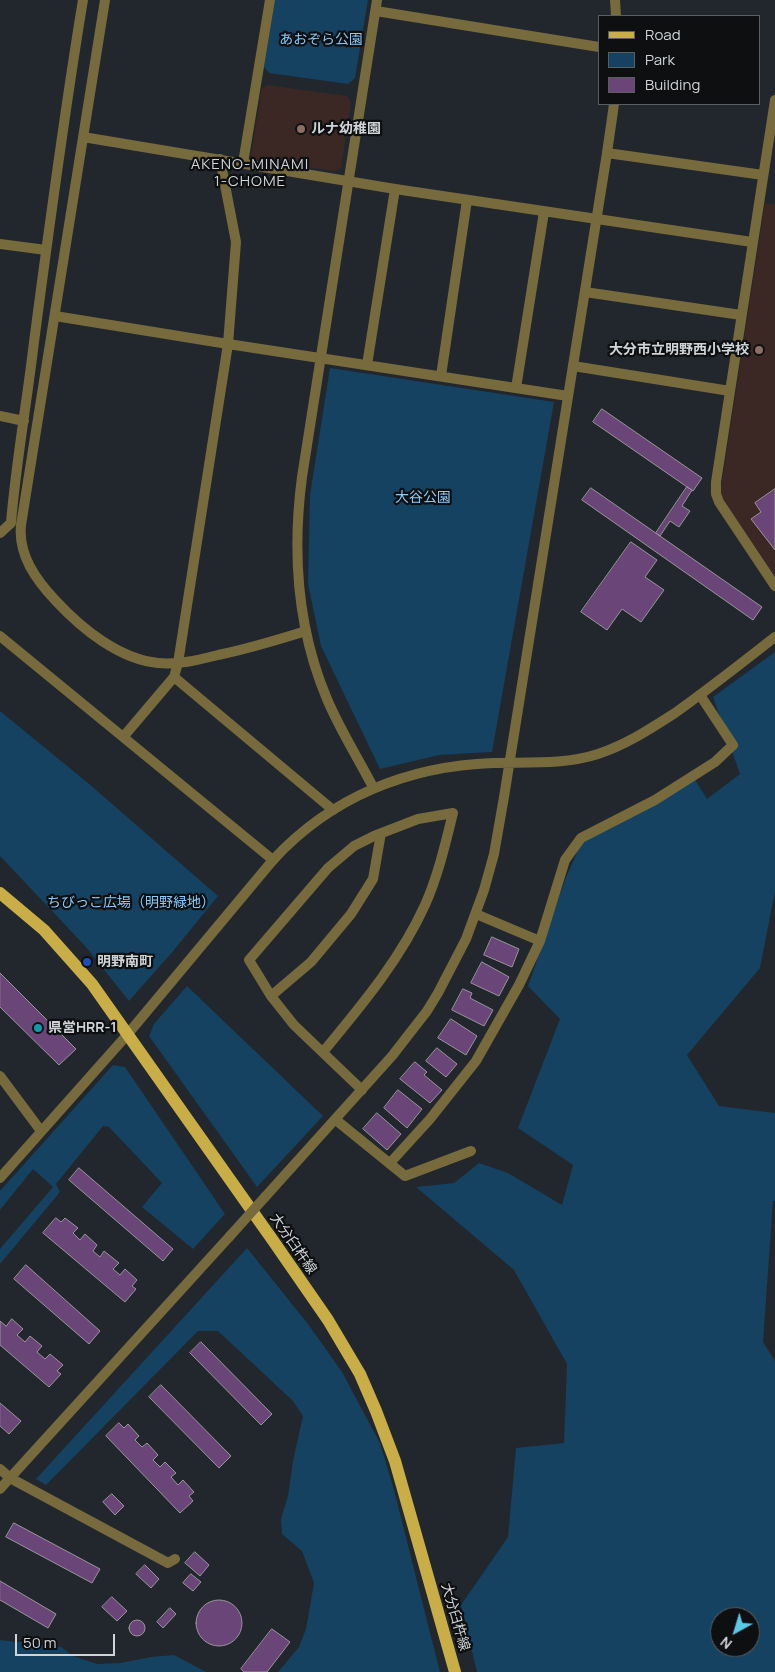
<!DOCTYPE html>
<html>
<head>
<meta charset="utf-8">
<style>
  body { margin:0 }
  #map { position:relative; width:775px; height:1672px; overflow:hidden; background:#21272c; font-family:Manrope,sans-serif }
  canvas { display:block }
  .legend { position:absolute; left:598px; top:15px; width:162px; height:90px; box-sizing:border-box; background:#0d0f11; border:1px solid #5b5e60; margin:0; padding:6px 9px; list-style:none; font-size:15px; color:#d0d4d7 }
  .legend li { display:flex; align-items:center; gap:10px; height:25px }
  .legend b { width:25px; border:1px solid #5b5e60 }
  .north { position:absolute; left:710px; top:1607px; width:50px; height:50px; box-sizing:border-box; background:#0d0f11; border:1px solid #5b5e60; border-radius:50%; rotate:219deg; font-size:14px; font-weight:700; line-height:20px; text-align:center; color:#d0d4d7 }
  .north::after { content:''; display:block; margin:auto; width:18px; height:22px; background:#5cc7e7; clip-path:polygon(50% 0,100% 100%,50% 72%,0 100%) }
  .scale { position:absolute; left:15px; top:1634px; width:100px; height:22px; box-sizing:border-box; border:2px solid #d0d4d7; border-top:0; padding-left:6px; font-size:15px; line-height:18px; white-space:nowrap; color:#d0d4d7; -webkit-text-stroke:4px #0d0f11; paint-order:stroke }
</style>
</head>
<body>
<div id="map">
<canvas width="775" height="1672"></canvas>
<ul class="legend">
<li><b style="height:6px;background:#c9ae48"></b>Road</li>
<li><b style="height:14px;background:#144260"></b>Park</li>
<li><b style="height:14px;background:#694677"></b>Building</li>
</ul>
<div class="north">N</div>
<div class="scale">50 m</div>
</div>
<script>
const g = document.querySelector('canvas').getContext('2d');
g.lineJoin = 'round';
function fillPath(path, color) { g.fillStyle = color; g.fill(path, 'evenodd'); }
function strokePath(path, color, width, dash) { g.strokeStyle = color; g.lineWidth = width; g.lineCap = dash ? 'butt' : 'round'; g.setLineDash(dash || []); g.stroke(path); }
function drawText(font, color, halo, rows, align = 'center') {
  g.font = font + ' Manrope,"Noto Sans JP",sans-serif'; g.lineWidth = 4.5; g.setLineDash([]); g.textBaseline = 'middle'; g.strokeStyle = halo; g.fillStyle = color; for (const [text, x, y, turn = 0] of rows) {
    g.save(); g.translate(x, y); g.rotate((+turn || 0) * Math.PI / 180); g.textAlign = isNaN(turn) ? turn : align; if (halo) g.strokeText(text, 0, 0); g.fillText(text, 0, 0); g.restore();
  }
}
fillPath(new Path2D(`
  M267 85 347 96 351 102 341 168 335 171 255 160 251 155 262 89Z
  M765 203 775 204V576L720 495Z`), '#3b2824');
fillPath(new Path2D(`
  M275 0H368L355 78 348 84 269 73 264 67Z
  M330 368 554 402 492 752 439 755 380 769 321 646 308 584 310 495Z
  M775 652V891L760 968 687 1055 719 1106 775 1113V1201H773L763 1342 775 1361V1672H477L461 1605 508 1537 516 1448 564 1443 567 1364 514 1270 416 1187 454 1183 479 1163 508 1173 562 1205 573 1165 518 1128 560 1019 528 986 565 880 582 841 694 778 707 799 740 774 713 697ZM720 1617H750V1647H720Z
  M0 711 88 783 218 896 174 950 129 1001 86 947 0 856Z
  M187 986 323 1116 257 1187 149 1036 154 1024Z
  M113 1065 125 1067 225 1214 193 1249 142 1207 162 1183 109 1127 103 1126 56 1184 60 1192 0 1264V1249L53 1187 33 1169 0 1210V1191Z
  M247 1248 308 1324 342 1372 380 1443 394 1490 440 1672H278L299 1647 306 1629 314 1583 302 1551 282 1534 281 1519 288 1496 293 1461 303 1416 293 1401 218 1331H198L46 1485 36 1479Z
  M0 1640 61 1647 73 1656 97 1664 120 1663 151 1657 174 1655 206 1672H0Z`), '#144260');
const building = new Path2D(`
  M602 409 702 478 693 491 593 422Z
  M687 487 692 490 682 506 690 511 679 527 670 521 660 536 656 533Z
  M591 488 762 607 753 620 582 500Z
  M775 489V550L751 519 761 512 755 503Z
  M631 542 657 560 645 577 664 590 641 622 622 609 607 630 581 612Z
  M492 937 519 949 512 967 484 955Z
  M482 962 509 977 499 996 471 983Z
  M0 973 76 1049 59 1065 0 1007Z
  M463 989 472 993 470 998 493 1010 484 1026 452 1010Z
  M451 1019 477 1036 466 1055 438 1038Z
  M437 1048 457 1064 446 1077 426 1061Z
  M415 1062 427 1072 424 1075 442 1090 430 1103 400 1079Z
  M398 1090 422 1109 407 1128 384 1108Z
  M377 1113 401 1134 387 1150 363 1129Z
  M79 1168 173 1249 163 1261 69 1180Z
  M56 1218 61 1222 65 1218 78 1228 73 1233 80 1240 85 1234 97 1245 93 1251 100 1257 104 1251 119 1263 113 1269 120 1275 125 1269 137 1280 132 1286 136 1289 125 1302 43 1233Z
  M26 1265 100 1331 89 1344 14 1279Z
  M12 1319 23 1329 17 1335 25 1342 30 1336 42 1346 37 1352 45 1359 50 1354 63 1365 57 1371 61 1374 49 1387 0 1345V1321L6 1326Z
  M201 1342 272 1414 261 1425 190 1353Z
  M161 1385 231 1456 219 1468 149 1397Z
  M0 1403 21 1421 9 1434 0 1426Z
  M119 1423 124 1428 128 1424 139 1436 135 1440 142 1447 147 1443 158 1455 153 1460 160 1467 165 1462 176 1473 171 1477 178 1485 183 1480 194 1492 189 1496 193 1501 180 1513 106 1436Z
  M112 1494 124 1506 115 1515 103 1502Z
  M14 1523 100 1569 92 1583 6 1537Z
  M195 1552 209 1565 200 1576 185 1563Z
  M145 1565 159 1579 151 1588 136 1574Z
  M191 1574 201 1582 193 1591 183 1583Z
  M0 1581 56 1614 48 1628 0 1600Z
  M112 1597 127 1611 117 1621 102 1607Z
  M196 1623a23 23 0 1 1 46 0a23 23 0 1 1-46 0Z
  M170 1608 176 1614 163 1628 157 1622Z
  M129 1628a8 8 0 1 1 16 0a8 8 0 1 1-16 0Z
  M272 1629 290 1642 267 1672H244L241 1669Z`);
fillPath(building, '#694677');
strokePath(building, '#9a959c', 1);
strokePath(new Path2D(`
  M105 0 21 525C18 555 36 580 56 601 82 629 119 659 158 663 179 665 198 660 218 655 248 649 277 640 306 631
  M376 11 599 47
  M775 100 716 482V494L719 502 775 586
  M83 137 395 189 752 242
  M607 153 763 175
  M243 163 270 0
  M0 244 46 250
  M585 292 741 315
  M55 316 228 344 568 396
  M367 365 395 189
  M573 366 730 391
  M441 376 467 200
  M516 388 544 212
  M0 416 24 421
  M0 533 11 523C16 462 27 402 34 342 49 228 64 114 83 0
  M0 636 273 860
  M174 677 333 810
  M124 736 174 677 178 663 228 344 236 242 220 159
  M540 941 565 860 581 838 655 800 715 762 733 745 700 695
  M271 996 311 962 351 914 373 879 381 833
  M323 1052C361 1006 400 960 425 905 438 876 445 845 453 813L418 819 374 836 354 846 328 868 249 960 271 996 294 1025 362 1090
  M0 1076 41 1131
  M336 1120 405 1176 471 1151
  M390 1163 430 1119 476 1061 519 985 540 941 476 914
  M10 1478 168 1563 175 1559`), '#776a3d', 10);
strokePath(new Path2D(`
  M615 0 616 16
  M373 787C358 758 340 730 327 699 297 628 292 553 302 477L377 0
  M0 1178 127 1035 273 860C331 797 408 766 493 763 528 762 564 765 598 754 626 745 650 729 675 713 709 689 742 663 775 637
  M265 1197 392 1056 427 1011 438 993 466 939 484 890 494 854 504 797 607 153 614 104
  M0 1469 10 1478
  M0 1489 230 1236`), '#776a3d', 10);
strokePath(new Path2D(`
  M0 893 44 930 92 984 274 1242 328 1320 360 1374 376 1411 395 1461 455 1672`), '#c9ae48', 12);
strokePath(new Path2D(`
  M230 1236 265 1197`), '#776a3d', 10);
for (const [x, y, r, color] of [
  [301,129,5,"#8d6e63"],
  [759,350,5,"#8d6e63"],
  [87,962,5,"#1a4fb4"],
  [38,1028,5,"#0f9aa8"]
]) { const dot = new Path2D(); dot.arc(x, y, r, 0, 2 * Math.PI); g.fillStyle = color; g.fill(dot); strokePath(dot, '#0d0f11', 2); }
drawText('14px', '#8ac9f9', '#0d0f11', [
  ["あおぞら公園",321,40],
  ["大谷公園",423,498],
  ["ちびっこ広場（明野緑地）",131,903]
]);
drawText('bold 14px', '#d0d4d7', '#0d0f11', [
  ["ルナ幼稚園",311,129],
  ["大分市立明野西小学校",749,350,"right"],
  ["明野南町",97,962],
  ["県営HRR-1",48,1028]
], 'left');
drawText('14px', '#d0d4d7', '#0d0f11', [
  ["大分臼杵線",293,1244,55],
  ["大分臼杵線",455,1617,74]
]);
g.letterSpacing = '1px';
drawText('15px', '#d0d4d7', '#0d0f11', [
  ["AKENO-MINAMI",250,165],
  ["1-CHOME",250,182]
]);
g.letterSpacing = '0px';
</script>
</body>
</html>
